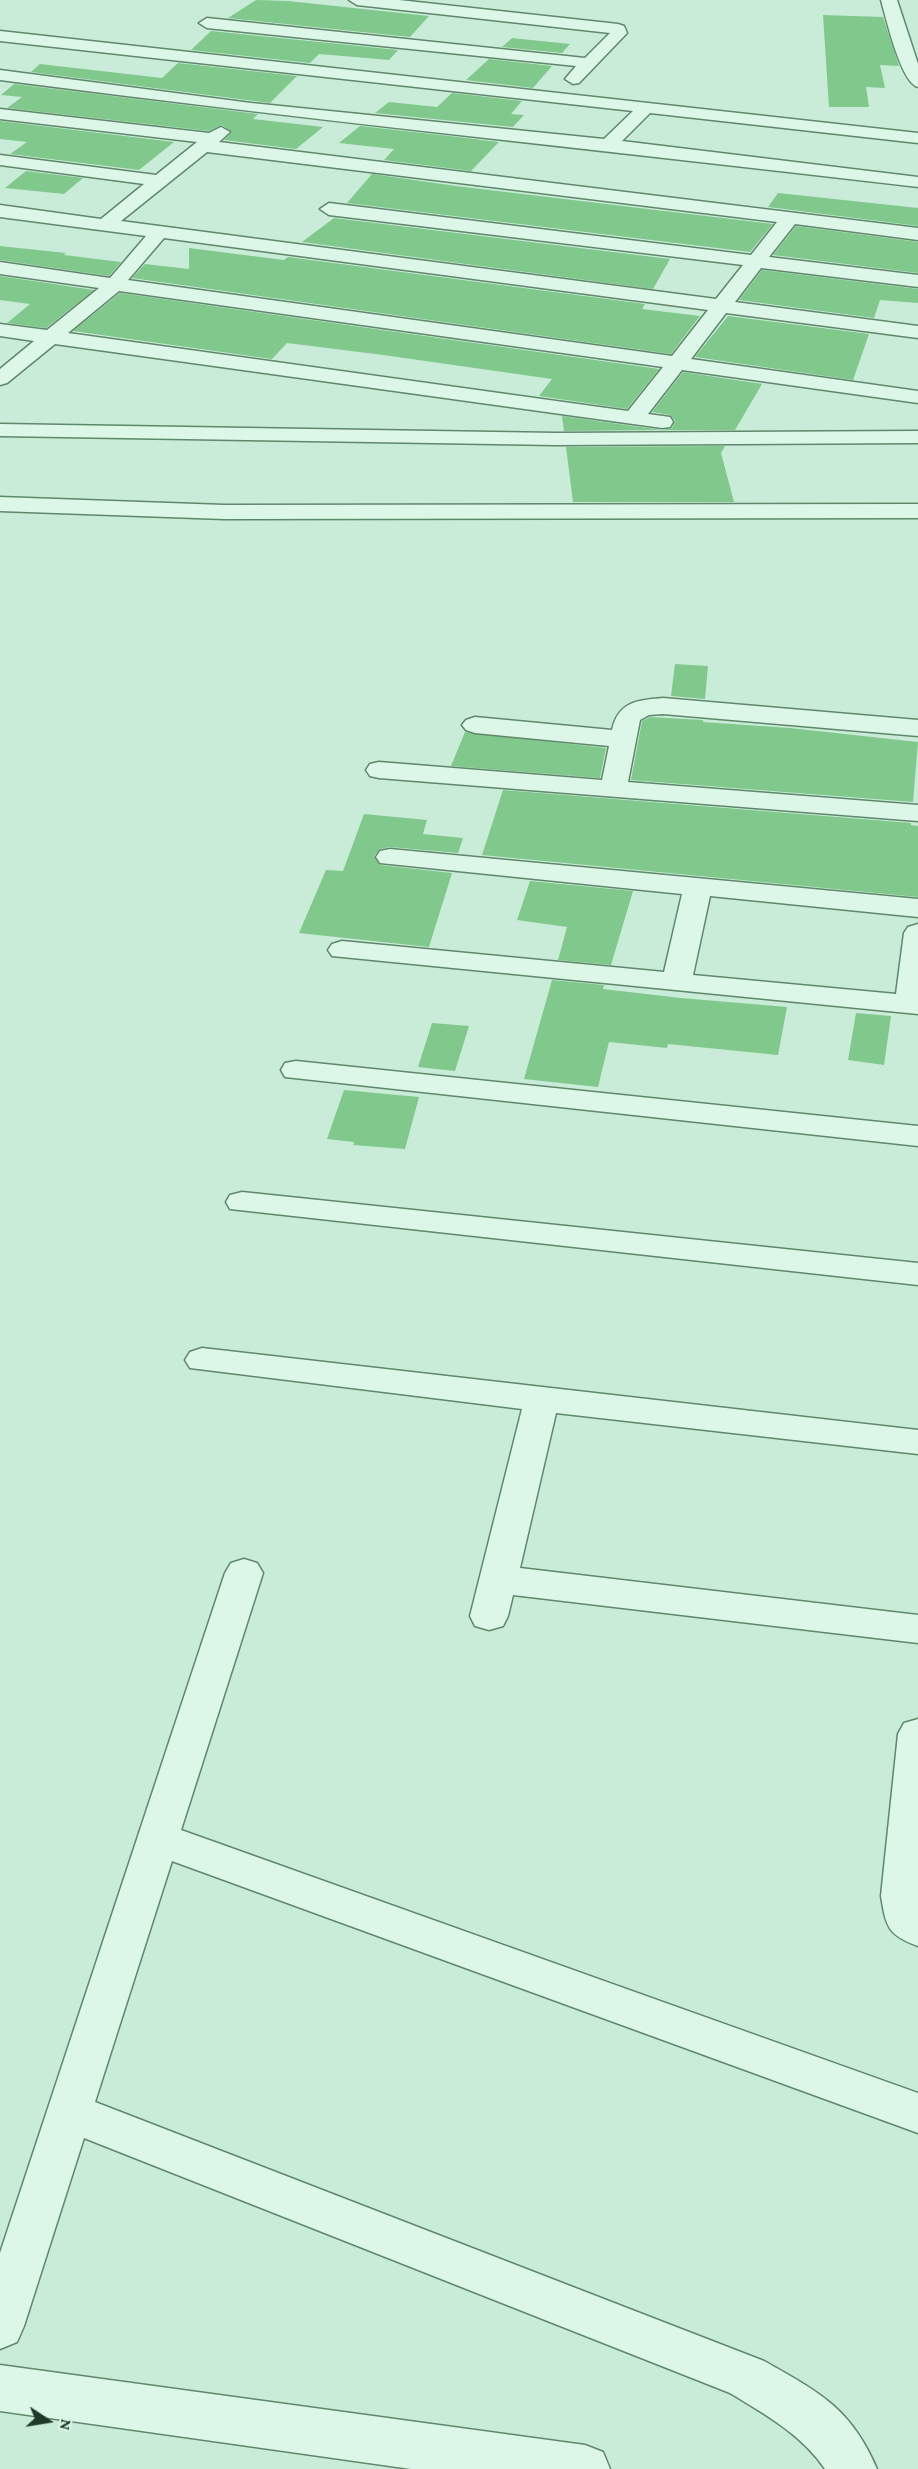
<!DOCTYPE html>
<html>
<head>
<meta charset="utf-8">
<style>
  body { margin:0 }
  #map { position:relative; width:918px; height:2469px; overflow:hidden; background:#c9ecd9; font-family:"Crimson Pro",serif }
  canvas { display:block }
  .north { position:absolute; left:18px; top:2391px; width:60px; height:60px; -webkit-text-stroke:4px #d8f4e5; paint-order:stroke; rotate:102deg; font-size:16px; font-weight:700; line-height:24px; text-align:center; color:#213927 }
  .north::after { content:''; display:block; margin:auto; width:21px; height:27px; background:#213927; clip-path:polygon(50% 0,100% 100%,50% 72%,0 100%) }
</style>
</head>
<body>
<div id="map">
<canvas width="918" height="2469"></canvas>
<div class="north">N</div>
</div>
<script>
const g = document.querySelector('canvas').getContext('2d');
g.lineJoin = 'round';
function fillPath(path, color) { g.fillStyle = color; g.fill(path, 'evenodd'); }
function strokePath(path, color, width, dash) { g.strokeStyle = color; g.lineWidth = width; g.lineCap = dash ? 'butt' : 'round'; g.setLineDash(dash || []); g.stroke(path); }
fillPath(new Path2D(`
  M256 0 288 1 429 16 410 37 228 18Z
  M823 15 883 17 899 66 880 65 885 88 866 87 869 107H829Z
  M211 31 398 50 389 60 319 54 310 63 191 50Z
  M512 38 570 44 562 53 502 47Z
  M489 59 552 66 533 88 466 80Z
  M178 63 297 76 270 103 31 72 40 64 162 78Z
  M14 84 258 114 253 119 323 127 296 149 224 140 232 132 222 125 209 131 7 108 22 97 1 95Z
  M452 93 522 101 511 114 524 115 513 127 375 113 389 102 437 107Z
  M0 121 174 142 139 170 10 154 27 142 0 139Z
  M360 126 458 137 499 142 471 171 384 160 394 149 339 143Z
  M26 171 83 178 64 194 5 188Z
  M372 174 456 186 773 224 750 252 347 203Z
  M778 193 918 208V226L768 207Z
  M334 218 670 259 653 289 302 242Z
  M796 226 918 242V273L773 255Z
  M0 246 66 253 64 255 121 262 109 276 0 260Z
  M189 248 284 260 288 257 645 304 642 309 700 316 671 354 132 278 145 264 189 269Z
  M762 270 918 289V303L880 300 874 318 739 300Z
  M0 276 94 290 46 328 7 323 30 304 0 300Z
  M120 293 659 369 627 409 539 396 552 379 383 355 287 343 272 359 73 331Z
  M728 316 869 334 853 380 695 357Z
  M683 372 762 384 735 430H663L672 428 675 421 670 415 652 412Z
  M562 416 661 430 564 431Z
  M725 446 721 453 734 502H573L566 447Z
  M675 664 708 666 705 699 671 696Z
  M650 717 703 720V722L790 728 918 742 913 802 631 780 642 721Z
  M465 732 606 748 600 778 451 766Z
  M503 790 911 823V825L918 826V897L482 855Z
  M364 814 427 820 423 834 463 838 458 853 390 847 380 849 374 856 380 865 452 873 429 947 299 933 326 870 343 871Z
  M530 881 633 891 611 965 558 960 567 927 517 920Z
  M552 980 604 985 603 989 681 998 787 1007 778 1055 668 1044 667 1048 609 1042 598 1087 524 1079Z
  M856 1013 891 1016 884 1065 848 1060Z
  M432 1023 469 1026 455 1071 418 1067Z
  M344 1090 419 1097 405 1149 353 1145 354 1142 327 1139Z`), '#81c88c');
const street = new Path2D(`
  M349 0H399L618 24 624 26 627 33 579 83 573 84 565 79 576 66 207 28 199 23 207 18 585 58 610 33 357 5Z
  M881 0H897L918 64V87C901 83 886 18 881 0Z
  M0 31 918 133V143L650 113 622 141 918 177V187C612 151 305 120 0 80V70L251 103 604 139 633 111 0 41Z
  M0 109 209 133 221 127 230 132 219 142 918 228V240L795 224 769 257 918 275V287L761 268 735 302 918 326V338L726 313 691 359 918 391V403L682 370 648 414 670 417 673 422 670 427 662 428 55 344 7 383 0 385V369L34 341 0 336V324L47 330 99 288 0 274V262L110 278 146 236 0 217V205L101 219 144 184 0 165V155L156 175 197 142 0 119ZM207 152 777 222 751 255 329 203 320 209 329 215 743 265 716 299 121 221ZM164 238 708 310 672 356 128 280ZM119 291 663 367 628 411 68 333Z
  M0 424 556 433 918 431V443L556 445 0 436Z
  M0 497 224 505 918 504V518L224 519 0 511Z
  M663 698 918 720V736L663 714 649 715 640 720 628 782 918 805V821L379 778 370 776 366 770 370 764 379 762 602 780 609 746 475 733 466 730 462 725 466 720 475 717 612 730C618 702 637 700 663 698Z
  M390 849 918 899V917L710 896 693 975 896 994 904 933 908 927 918 924V1014L332 956 328 950 332 944 342 941 664 972 682 894 380 863 376 857 380 851Z
  M296 1061 918 1126V1146L285 1077 281 1070 285 1063Z
  M242 1192 918 1263V1285L230 1209 226 1202 230 1195Z
  M202 1348 918 1430V1454L556 1413 520 1568 918 1615V1643L513 1595 508 1616 503 1626 489 1630 475 1626 470 1616 522 1409 190 1368 185 1360 190 1352Z
  M244 1559 257 1563 263 1573 181 1830 918 2093V2133L172 1861 95 2102 764 2361C819 2392 851 2408 877 2469H825C801 2434 766 2415 730 2393L84 2138 24 2326 17 2342 0 2349V2253L225 1573 231 1563Z
  M918 1719V1946C887 1935 886 1926 881 1896L898 1734 904 1723Z
  M0 2365 585 2445 603 2452 610 2469H411L0 2411Z`);
strokePath(street, '#5f876a', 3);
fillPath(street, '#dcf7e8');
</script>
</body>
</html>
